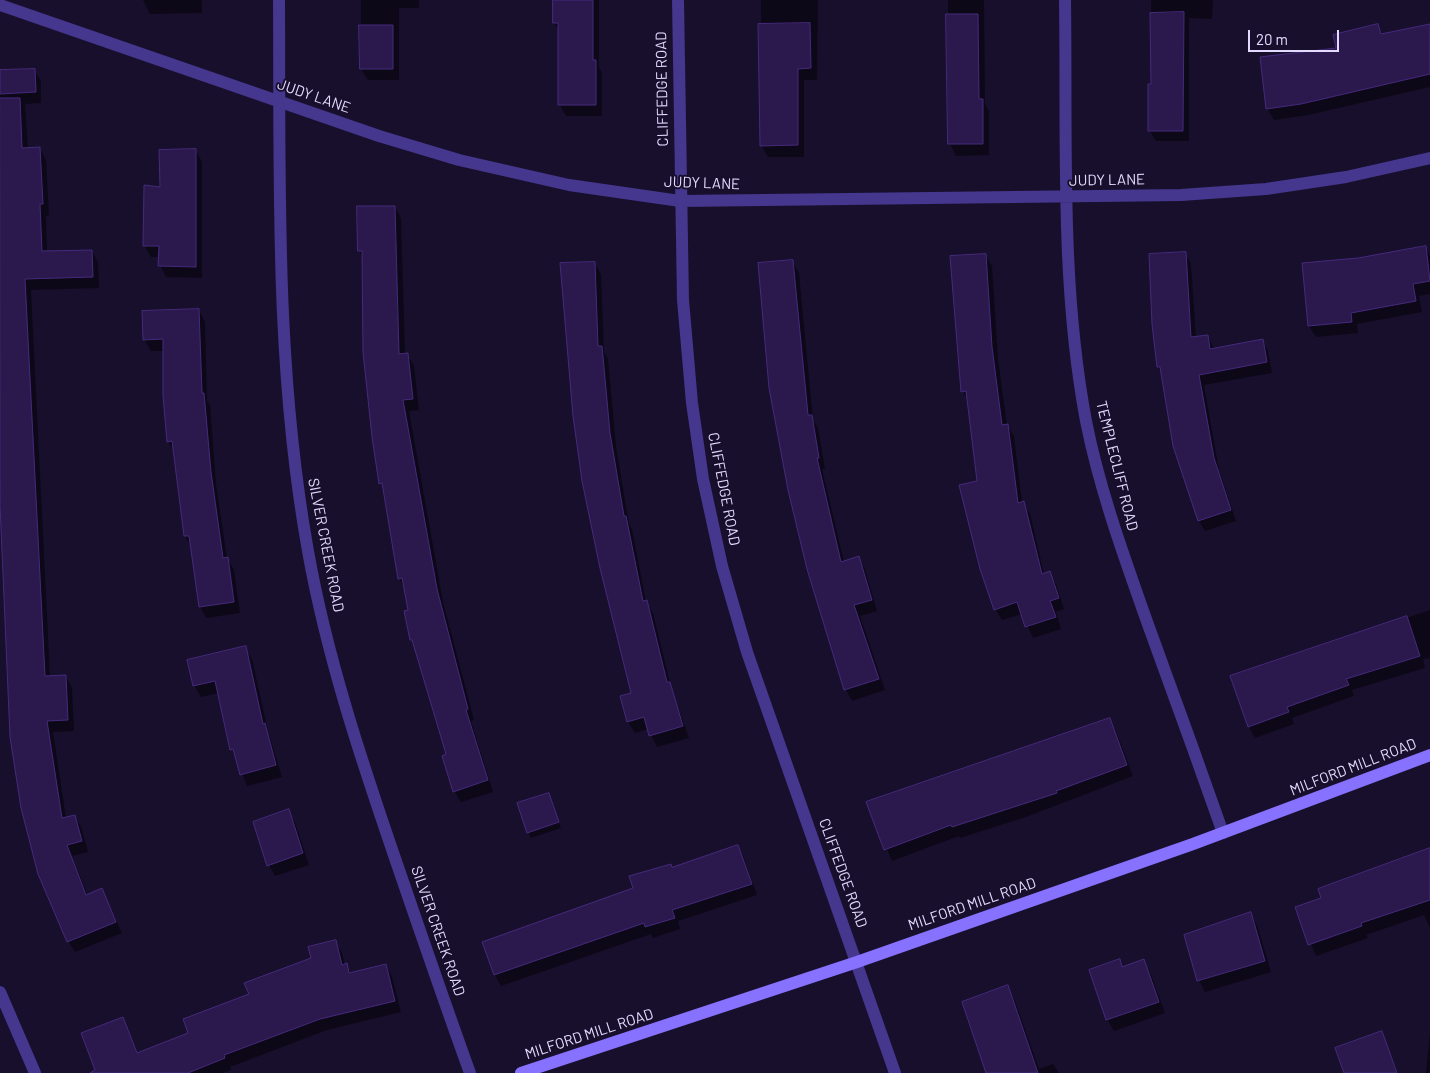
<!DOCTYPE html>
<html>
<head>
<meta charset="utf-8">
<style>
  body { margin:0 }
  #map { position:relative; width:1430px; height:1073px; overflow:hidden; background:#180f2c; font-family:Barlow,sans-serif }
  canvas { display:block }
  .scale { position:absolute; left:1248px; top:30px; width:91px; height:22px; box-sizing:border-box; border:2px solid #e3daff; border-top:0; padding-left:6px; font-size:15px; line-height:18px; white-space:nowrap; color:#e3daff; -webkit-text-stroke:4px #180f2c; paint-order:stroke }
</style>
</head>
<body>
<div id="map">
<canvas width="1430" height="1073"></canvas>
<div class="scale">20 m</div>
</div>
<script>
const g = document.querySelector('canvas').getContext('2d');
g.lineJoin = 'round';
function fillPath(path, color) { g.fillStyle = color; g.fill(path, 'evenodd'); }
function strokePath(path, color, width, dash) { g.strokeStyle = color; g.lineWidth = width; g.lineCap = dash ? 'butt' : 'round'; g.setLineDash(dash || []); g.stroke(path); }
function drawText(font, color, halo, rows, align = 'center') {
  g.font = font + ' Barlow,sans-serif'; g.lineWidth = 4; g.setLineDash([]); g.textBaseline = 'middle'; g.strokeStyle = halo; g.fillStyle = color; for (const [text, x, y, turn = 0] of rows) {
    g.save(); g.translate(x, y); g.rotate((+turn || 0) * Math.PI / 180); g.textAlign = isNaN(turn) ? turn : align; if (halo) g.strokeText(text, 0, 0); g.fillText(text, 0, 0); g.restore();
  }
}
fillPath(new Path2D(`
  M143 0H202V13L150 14Z
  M361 0H419V8H399V80H368L361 69Z
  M555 0H599V67L602 73V116H566L560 105V32L554 23Z
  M761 0H818L817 80H804V157H768L762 146Z
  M948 0H984L985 104 989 111V155L956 156 950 144Z
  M1151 0H1213L1212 19 1189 18V141H1156L1149 130 1152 85Z
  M1378 25 1383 35 1430 26V87L1308 115 1274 120 1267 108 1337 49Z
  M34 70 41 81V103L25 104 28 149H40L46 160 49 215 46 216 47 252 92 251 98 262 99 288 31 290 50 677 66 676 72 688 74 731 53 732 66 818 75 816 81 827 88 852 72 856 88 896 102 890 122 933 75 952 68 941 0 487V71Z
  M196 151 202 162V278L166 277 160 265V257H151L144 245 161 188Z
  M395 207 401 218 405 355 407 354 414 366 419 410 409 411 443 602 474 720 471 721 493 792 461 802 454 791 448 755 415 647 411 640 405 589 399 578 373 437 363 258 359 251Z
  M1425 247 1430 255V294L1419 296 1422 312 1357 324 1358 333 1316 337 1309 326 1358 259Z
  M1185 253 1191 264 1196 337 1208 336 1214 349 1262 340 1268 351 1272 373 1204 385 1219 470 1236 521 1205 531 1199 521 1162 375 1158 367 1153 324Z
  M985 255 992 266 998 359 1007 425 1014 436 1022 503 1030 514 1044 574 1049 572 1056 584 1064 609 1056 612 1061 629 1033 638 1022 614 1002 620 995 609 968 401 963 391Z
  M793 262 799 273 813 420 818 428 825 469H822L844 562 858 558 865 569 877 611 860 616 885 690 852 701 846 690 828 637 808 569Z
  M594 263 601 274 604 352 608 359 616 446 629 524 632 529 646 602 653 613 671 687 689 738 657 747 648 729 635 733 628 722 633 694 602 568Z
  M199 310 205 322 207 401 210 405 216 484 227 558 234 570 240 613 206 618 200 606 191 546 185 536 175 453 168 441 164 351H151L144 339Z
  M1430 610V658L1423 659 1425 668 1352 690 1354 696 1292 718 1294 724 1255 738 1249 727 1231 677Z
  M245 648 252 659 268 731 282 777 247 786 232 749 219 693 201 697 194 685Z
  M1110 720 1116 731 1133 776 1026 817 960 838 959 836 892 861 867 802Z
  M548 794 561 828 531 838 528 832Z
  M288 811 295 822 309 865 275 876 269 865Z
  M738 846 744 858 757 895 678 921 680 929 653 938 651 934 501 986 495 975 484 942 635 889 672 869Z
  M1430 850V928L1424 915 1366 935 1368 938 1316 956 1296 908 1323 899Z
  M1250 913 1257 925 1271 972 1205 992 1199 980Z
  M336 942 342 953 345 965 352 974 386 965 392 977 401 1012 327 1030 230 1067 231 1070 223 1073H97L122 1018 138 1054 190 1033 312 959Z
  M1119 961 1123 968 1144 961 1150 972 1165 1013 1114 1031 1107 1019Z
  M1007 987 1015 1001 1039 1069 1053 1064 1059 1073H991Z
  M1430 1032V1073H1426Z
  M1381 1033 1398 1073H1343L1345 1072Z`), '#0007');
const building = new Path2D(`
  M553 0H593V60H596V105H558V23H553Z
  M1184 12 1183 131H1148V84H1151L1150 13Z
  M946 14H978L979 99H983V144H948Z
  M810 23 811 68 798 69V145L760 146 758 24Z
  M1378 24 1381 34 1430 24V74L1301 104 1266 109 1260 57 1336 48 1333 35Z
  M359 25H393V69H360Z
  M35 69 36 92 0 94V70Z
  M0 98H20L22 148 40 147 43 204H40L42 251 92 250 93 277 25 279 45 676 66 675 68 720 47 721 62 818 75 815 82 841 67 845 86 895 102 888 116 922 67 942 38 874 21 808 10 737 0 505Z
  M196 149V267L158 266 159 246H143L144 185 160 187 159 150Z
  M357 206H395L399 354 408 353 413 399 403 400 437 589 468 709 466 710 488 780 453 792 442 756 446 754 412 640H410L404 611 408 610 402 578 398 579 382 483 379 484 372 437 363 352 362 251H358Z
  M1426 246 1430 281 1413 284 1416 301 1351 313 1352 322 1308 326 1302 263 1358 258Z
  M1186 252 1191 337 1208 335 1210 349 1263 339 1267 362 1199 375 1214 458 1231 510 1198 521 1173 446 1160 367H1157L1152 324 1149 254Z
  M986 254 992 347 1002 425 1008 424 1018 503 1024 501 1042 574 1050 571 1059 598 1050 601 1056 617 1025 627 1017 602 994 610 980 569 959 485 977 481 966 391 961 392 950 256Z
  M793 260 808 415H812L819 458H817L841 562 859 556 872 600 854 605 879 679 844 690 807 569 788 490 769 388 758 263Z
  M595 262 598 346H602L610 433 624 516H626L643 601 647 600 667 682H670L683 726 649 736 644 717 627 722 620 696 631 693 600 568 582 481 573 416 560 263Z
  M199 309 202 393H204L211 472 223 558 228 557 234 602 199 607 189 536H184L172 441 167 442 163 396V339L143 340 142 311Z
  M1407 616 1420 656 1346 679 1349 685 1287 707 1289 712 1248 727 1230 676Z
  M246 646 263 724 265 723 276 765 240 775 233 749 230 750 215 681 193 686 187 660Z
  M1110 718 1127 765 1056 791 1057 793 952 827 951 825 884 850 866 802Z
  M549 793 559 822 527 833 517 803Z
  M289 809 303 853 267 866 253 822Z
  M738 845 752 884 672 910 675 918 645 927 644 923 494 975 482 942 633 888 629 876 671 864 672 867Z
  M1430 848V900L1361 923 1362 926 1308 945 1295 907 1321 898 1318 889Z
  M1251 912 1265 961 1197 981 1184 935Z
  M336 940 342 965 347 963 349 973 386 964 395 1001 320 1019 224 1055 225 1058 188 1073H90L95 1070 81 1033 123 1017 137 1053 188 1033 183 1019 249 994 244 983 311 958 308 947Z
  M1120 959 1122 967 1144 959 1159 1002 1106 1020 1089 970Z
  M1008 985 1038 1073H986L962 1002Z
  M1382 1031 1397 1073H1344L1335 1048Z`);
fillPath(building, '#2b194e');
strokePath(building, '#452a7c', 1);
strokePath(new Path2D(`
  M279 0C280 185 275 368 308 551 327 658 362 762 397 864 421 934 445 1004 470 1073
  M678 0 683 300 692 403 703 479 722 566 747 652 895 1073
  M1065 0C1067 139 1060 283 1086 421 1100 492 1126 562 1150 630 1175 698 1199 765 1223 833
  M0 5 379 136 459 160 569 185 680 201 1181 195 1266 189 1346 177 1430 158
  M0 992 35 1073`), '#45368e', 12);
strokePath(new Path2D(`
  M521 1073 857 962 1193 844 1430 755`), '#8771ff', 12);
drawText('15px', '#e3daff', '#180f2c', [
  ["CLIFFEDGE ROAD",662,89,-91],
  ["JUDY LANE",314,96,19],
  ["JUDY LANE",1107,180,-1],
  ["JUDY LANE",702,183,2],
  ["TEMPLECLIFF ROAD",1117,466,76],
  ["CLIFFEDGE ROAD",724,489,79],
  ["SILVER CREEK ROAD",326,545,79],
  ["MILFORD MILL ROAD",1353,767,-21],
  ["CLIFFEDGE ROAD",843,873,70],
  ["MILFORD MILL ROAD",972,904,-19],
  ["SILVER CREEK ROAD",438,931,71],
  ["MILFORD MILL ROAD",589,1034,-18]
]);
</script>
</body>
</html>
